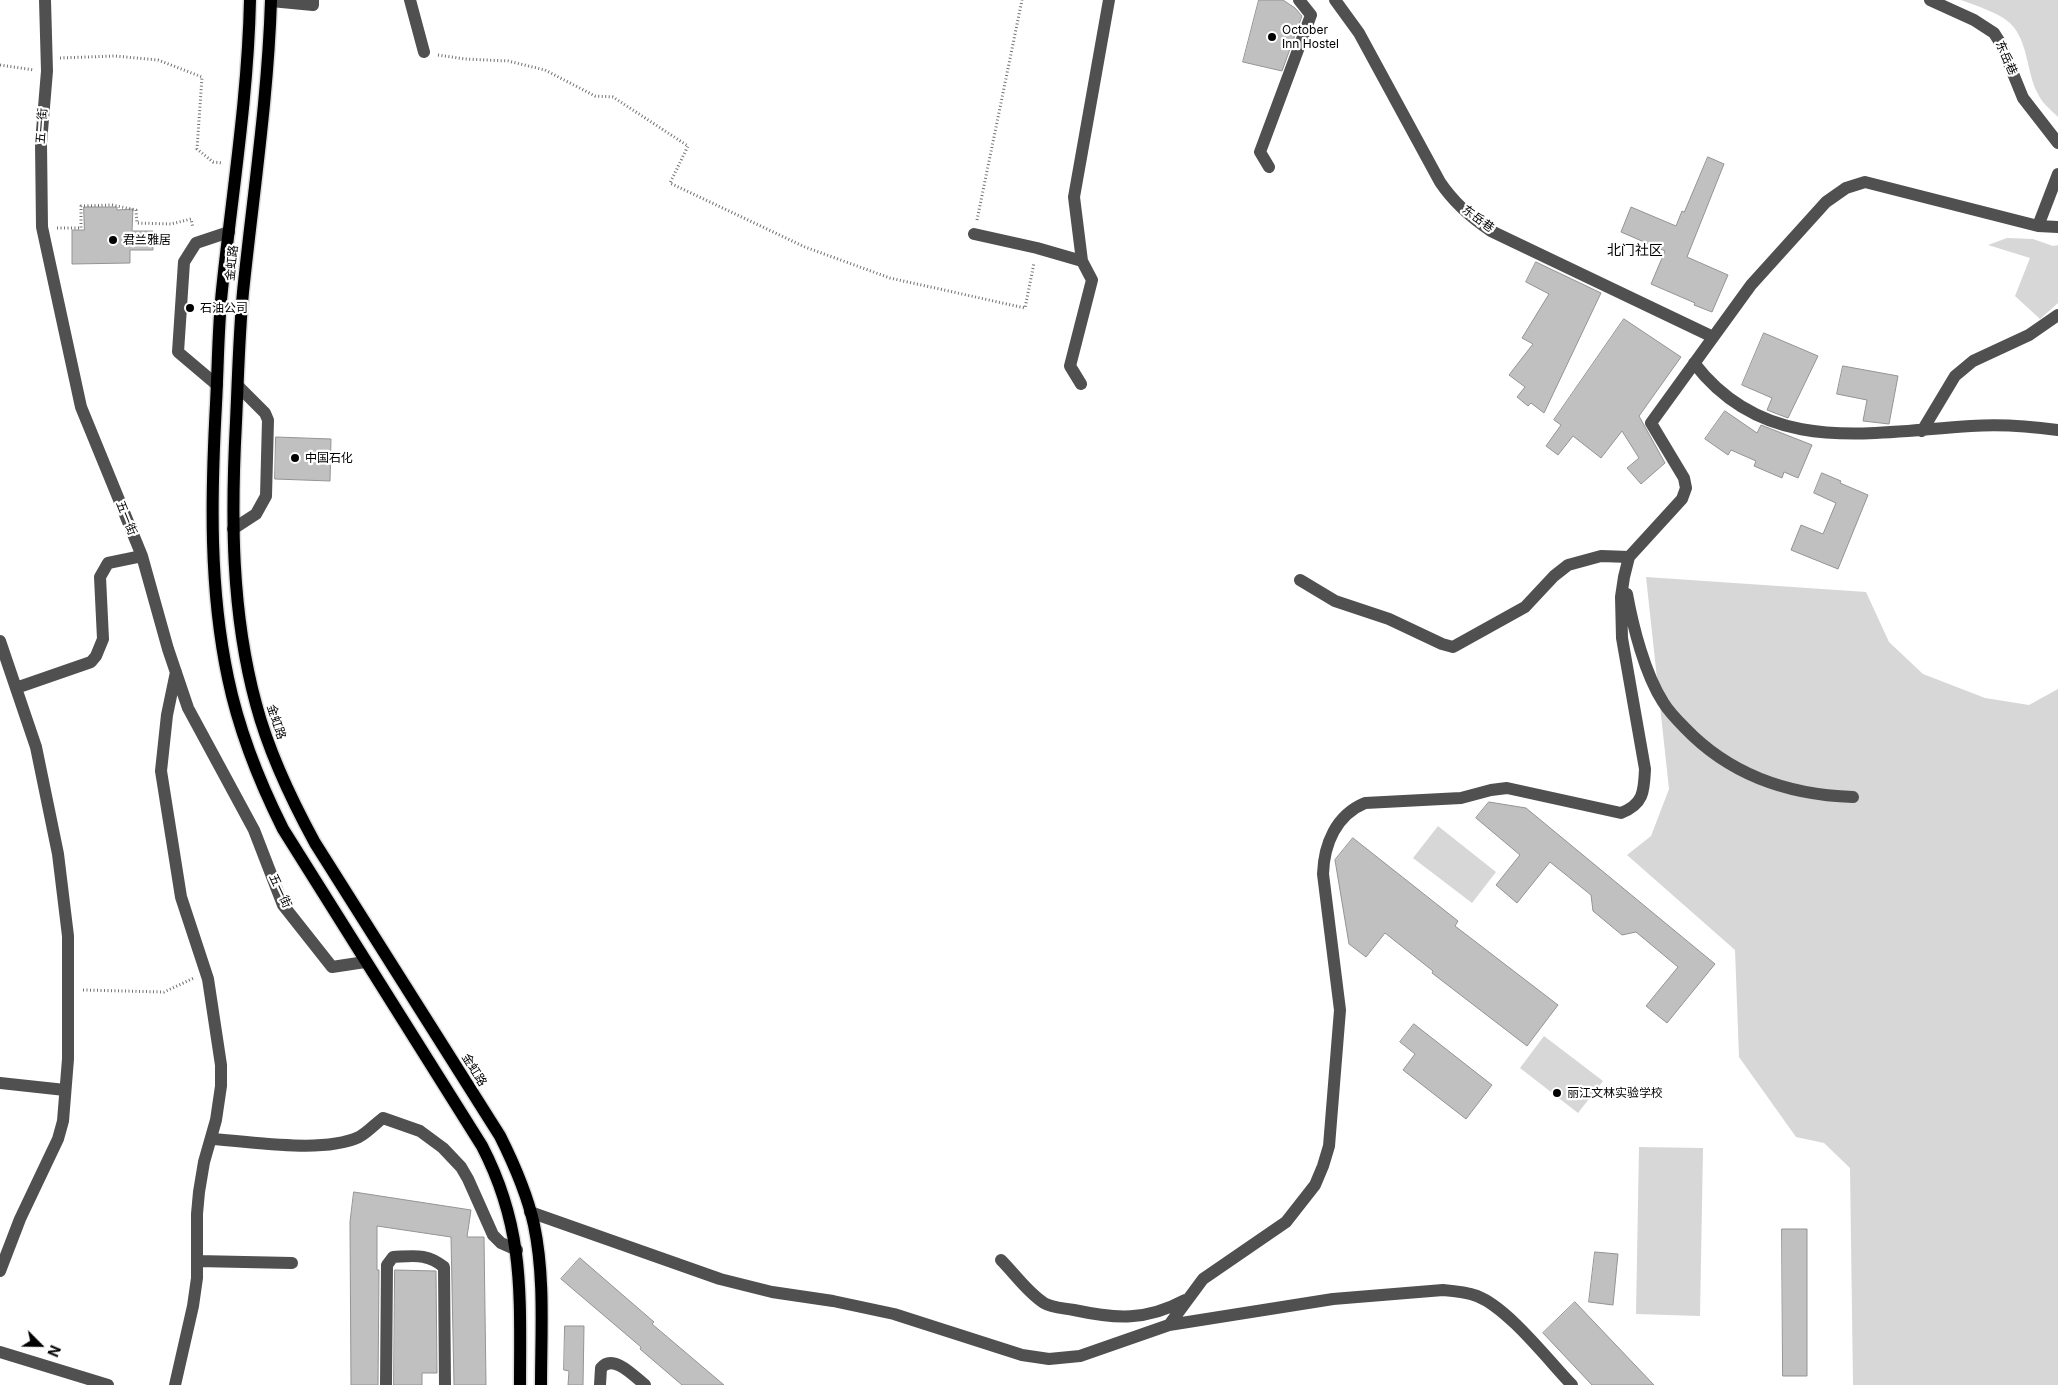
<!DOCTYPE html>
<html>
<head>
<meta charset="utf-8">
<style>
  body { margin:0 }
  #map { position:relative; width:2058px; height:1385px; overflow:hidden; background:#fff; font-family:Inter,sans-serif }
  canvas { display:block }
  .north { position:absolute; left:15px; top:1320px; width:50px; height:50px; -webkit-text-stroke:4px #fff; paint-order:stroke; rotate:113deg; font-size:14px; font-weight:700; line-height:20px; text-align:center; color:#000 }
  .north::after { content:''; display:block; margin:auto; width:18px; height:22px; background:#000; clip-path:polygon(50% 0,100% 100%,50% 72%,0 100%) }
</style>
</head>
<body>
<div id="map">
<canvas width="2058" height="1385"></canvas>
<div class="north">N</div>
</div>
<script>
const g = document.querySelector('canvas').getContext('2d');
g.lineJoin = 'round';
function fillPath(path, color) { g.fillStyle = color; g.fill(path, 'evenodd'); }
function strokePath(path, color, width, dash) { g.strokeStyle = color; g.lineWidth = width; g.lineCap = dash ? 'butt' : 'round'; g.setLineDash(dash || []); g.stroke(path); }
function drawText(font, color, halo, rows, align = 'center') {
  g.font = font + ' Inter,"Noto Sans SC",sans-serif'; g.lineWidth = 4.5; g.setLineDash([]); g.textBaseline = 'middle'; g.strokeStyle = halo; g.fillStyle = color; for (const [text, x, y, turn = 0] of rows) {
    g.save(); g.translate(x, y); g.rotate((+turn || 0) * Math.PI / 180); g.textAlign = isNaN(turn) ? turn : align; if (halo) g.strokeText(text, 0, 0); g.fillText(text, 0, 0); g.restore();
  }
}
fillPath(new Path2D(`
  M1961 0H2058V117C2051 110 2042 103 2038 94 2026 72 2029 42 2010 23 1997 12 1977 6 1961 0Z
  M2007 238 2033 239 2053 246 2058 245V303L2040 319 2015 296 2030 258 1988 245Z
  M1646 577 1866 592 1889 642 1923 674 1985 698 2029 705 2058 689V1385H1853L1850 1168 1824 1143 1796 1137 1739 1057 1735 950 1627 855 1651 836 1669 789Z
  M1438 826 1496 872 1472 903 1413 858Z
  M1544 1036 1603 1081 1578 1113 1520 1068Z
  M1639 1147 1703 1148 1700 1316 1636 1314Z`), '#d7d7d7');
const building = new Path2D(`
  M1259 0H1283L1295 8 1302 16 1282 71 1243 62Z
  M1708 157 1724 164 1687 257 1728 275 1712 312 1694 305 1695 303 1651 284 1665 251 1621 232 1631 207 1676 226 1682 211 1684 212Z
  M84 207H117V210L133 209 132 231H153V250H130V263L72 264V230H84Z
  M1536 262 1601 293 1544 413 1531 403 1528 406 1517 397 1525 387 1509 375 1533 344 1522 338 1549 294 1526 282Z
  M1624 319 1681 357 1639 416 1665 463 1641 484 1627 468 1639 458 1622 431 1601 458 1573 436 1558 455 1546 446 1561 425 1554 420Z
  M1764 333 1818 356 1788 418 1767 410 1772 398 1742 385Z
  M1843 366 1898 376 1889 424 1863 421 1867 400 1837 394Z
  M1725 411 1757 433 1761 425 1812 445 1798 478 1784 472 1782 478 1754 466 1756 461 1731 450 1728 455 1705 439Z
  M276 437 331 439 330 481 275 479Z
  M1822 473 1841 481 1840 483 1868 495 1838 569 1791 550 1801 525 1823 534 1836 503 1814 493Z
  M1489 802 1526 808 1715 964 1667 1023 1646 1006 1678 967 1636 932 1622 935 1593 911 1591 895 1550 862 1517 903 1496 885 1520 855 1476 818Z
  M1353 838 1458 921 1455 926 1558 1005 1527 1046 1432 973 1433 971 1385 933 1366 957 1349 944 1335 860Z
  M1414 1024 1492 1085 1466 1119 1403 1070 1415 1054 1400 1042Z
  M354 1192 471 1210 467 1237H484L486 1385H454L451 1237 377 1226V1270H379L378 1385H351L350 1222Z
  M1782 1229H1807V1376H1783Z
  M1595 1252 1618 1254 1613 1305 1589 1302Z
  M580 1258 654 1322 652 1324 724 1385H682L640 1349 641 1347 561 1279Z
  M395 1270 436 1271 437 1373H422V1385H394Z
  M1575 1302 1654 1385H1592L1543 1333Z
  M565 1326H584L583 1385H568L569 1371 564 1370Z`);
fillPath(building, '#c0c0c0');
strokePath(building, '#949494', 1);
const major = new Path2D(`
  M250 0C248 97 232 194 222 290 218 328 218 367 216 404 211 496 209 588 228 678 239 731 259 781 283 829L482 1146C525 1229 520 1295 520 1385
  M271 0C268 98 253 195 243 292 239 335 238 379 236 422 231 516 231 612 256 704 269 753 291 799 315 843L500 1136C514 1164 527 1193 534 1225 545 1277 541 1332 541 1385`);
strokePath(major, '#dbdbdb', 15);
strokePath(new Path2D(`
  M438 55 465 59 508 61 545 70 595 96 613 97 688 146 670 183 805 247 890 278 1025 308 1034 263
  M60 58 115 56 158 60 202 77 197 149 213 162 223 163
  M0 65 34 70
  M977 220 1022 0
  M57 228H81V206L112 205 136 210 137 223 171 224 191 219 193 228
  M83 990 164 992 194 978`), '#727272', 3, [1, 2.5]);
strokePath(new Path2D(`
  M45 0 47 71 41 143 42 227 81 407 142 556 168 649 188 708 254 830 283 905 332 967 365 962
  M410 0 424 52
  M1335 0 1359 33 1440 182C1454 203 1470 217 1491 231L1713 337
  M1930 0 1974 20 1994 33 2001 44 2023 98 2058 143
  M271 1 313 5V0
  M1269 167 1260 152 1311 15 1299 0
  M2038 226 2058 174
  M974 234 1037 248 1082 261
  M1694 363C1766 457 1869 432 1971 426 2000 424 2029 426 2058 430
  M1081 384 1070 366 1092 280 1082 261 1074 197 1109 0
  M217 385 178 352 184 262 196 243 229 232
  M1922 431 1955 376 1973 361 2029 335 2058 315
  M233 529 256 514 266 496 268 420 265 413 238 386
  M1300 580 1335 601 1389 619 1442 644 1453 647 1525 607 1554 576 1568 565 1601 556 1629 557
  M1627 594C1633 627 1645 674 1663 702 1669 712 1677 720 1685 728 1730 775 1790 795 1853 797
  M0 641 36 747 58 854 68 936V1059L63 1121 58 1139 20 1219 0 1271
  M16 688 91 662 96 656 103 639 100 577 108 563 142 556
  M0 1083 65 1090
  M211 1139C252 1141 322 1154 359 1137 367 1133 375 1124 383 1118L420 1131 443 1148 461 1167 468 1179 493 1235 501 1243 517 1250
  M530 1212 720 1279 772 1292 833 1301 894 1314 1022 1355 1049 1359 1080 1356 1169 1325 1333 1299 1443 1290C1455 1291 1466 1292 1477 1296 1508 1308 1548 1360 1572 1385
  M1001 1260C1015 1274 1027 1292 1044 1303 1052 1308 1064 1308 1074 1310 1116 1319 1146 1321 1185 1300
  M197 1261 292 1263
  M1169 1325 1203 1279 1286 1222 1315 1185 1323 1166 1329 1146 1340 1010 1323 874C1324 844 1336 815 1365 803L1461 798 1491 790 1507 788 1621 813C1644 804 1644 791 1645 769L1622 638 1621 597 1624 577 1629 557 1682 499 1686 488 1684 478 1651 423 1751 285 1826 202 1846 188 1865 182 2038 226 2058 227
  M0 1352 108 1385
  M175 1385 193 1306 197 1278V1214L199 1192 204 1162 216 1120 221 1086V1065L208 979 181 897 161 771 167 715 176 672
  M386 1385 387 1265 393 1257C414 1256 427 1253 444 1267L445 1385
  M600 1385 601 1368C613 1353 634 1376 645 1385`), '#505050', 12);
strokePath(major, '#000', 12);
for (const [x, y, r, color] of [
  [1272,37,5,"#000"],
  [113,240,5,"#000"],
  [190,308,5,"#000"],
  [295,458,5,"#000"],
  [1557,1093,5,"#000"]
]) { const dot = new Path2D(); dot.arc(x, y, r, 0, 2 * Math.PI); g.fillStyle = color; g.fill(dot); strokePath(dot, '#fff', 2); }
drawText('12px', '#000', '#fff', [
  ["October",1282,30],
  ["Inn Hostel",1282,44],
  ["君兰雅居",123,240],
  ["石油公司",200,308],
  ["中国石化",305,458],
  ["丽江文林实验学校",1567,1093]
], 'left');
drawText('12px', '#000', '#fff', [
  ["东岳巷",2006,58,66],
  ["五一街",42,126,-86],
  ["东岳巷",1478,219,36],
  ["金虹路",232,263,-84],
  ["五一街",126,518,68],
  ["金虹路",276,722,72],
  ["五一街",280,891,65],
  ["金虹路",474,1070,58]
]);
drawText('14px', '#000', '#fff', [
  ["北门社区",1635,251]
]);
</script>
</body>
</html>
